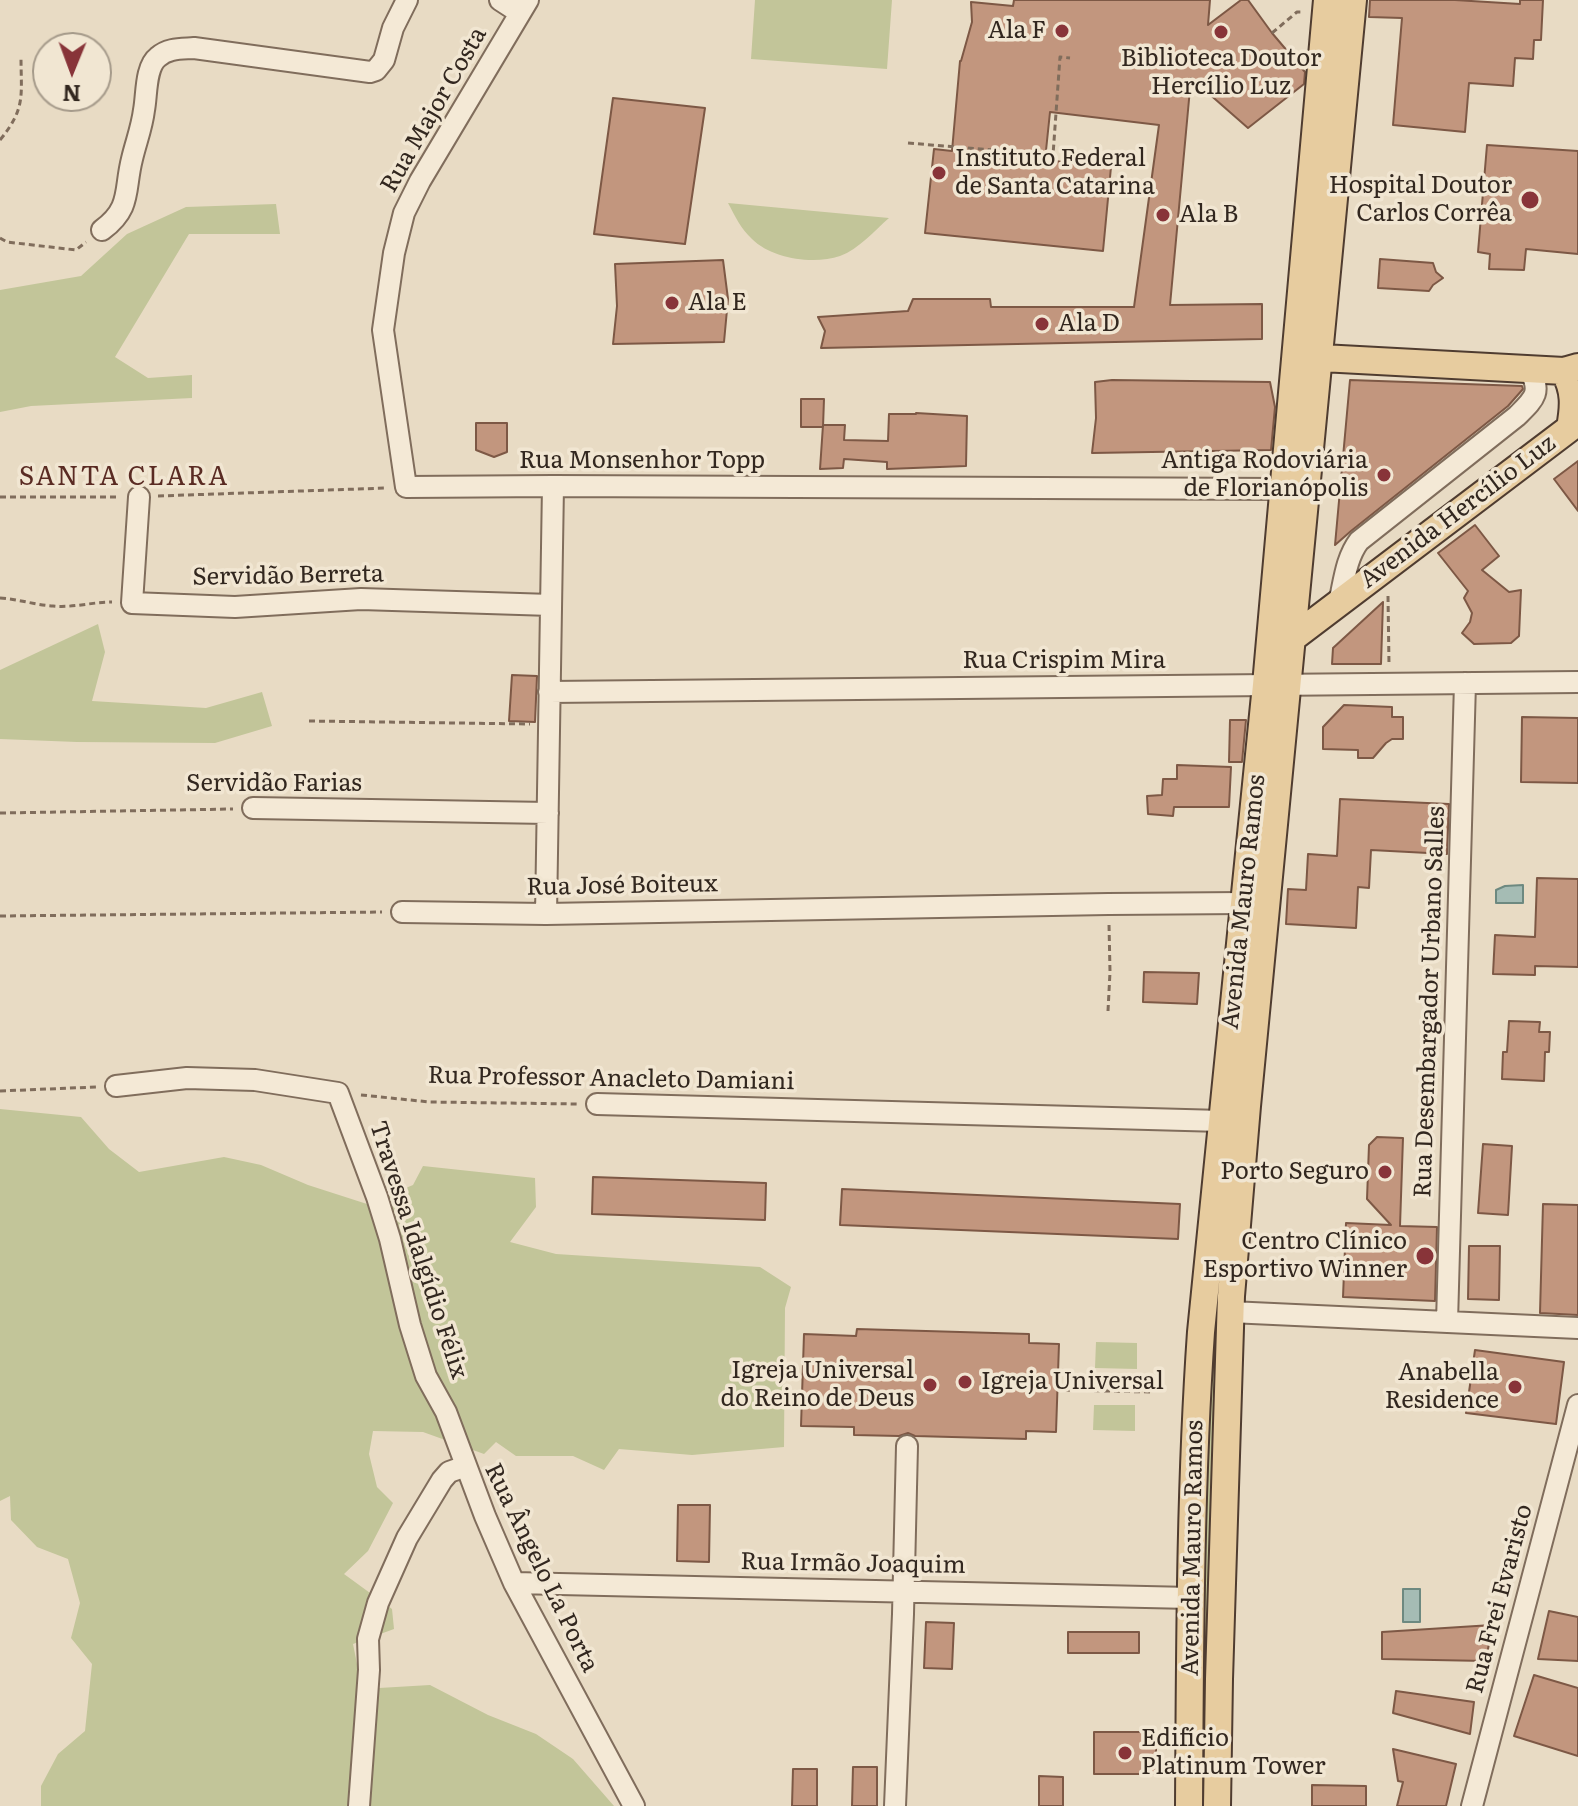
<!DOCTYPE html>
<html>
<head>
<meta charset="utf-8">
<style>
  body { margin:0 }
  #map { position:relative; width:1578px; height:1806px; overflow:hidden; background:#e8dbc4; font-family:Literata,serif }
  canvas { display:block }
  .north { position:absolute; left:32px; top:32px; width:80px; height:80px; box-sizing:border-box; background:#f1e6d2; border:2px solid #a59a8a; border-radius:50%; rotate:181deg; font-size:22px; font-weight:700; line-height:32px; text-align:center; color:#32271f }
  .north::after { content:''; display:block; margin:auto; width:28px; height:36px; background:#883439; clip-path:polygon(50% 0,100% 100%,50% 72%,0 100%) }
</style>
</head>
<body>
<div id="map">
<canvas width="1578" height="1806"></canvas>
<div class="north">N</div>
</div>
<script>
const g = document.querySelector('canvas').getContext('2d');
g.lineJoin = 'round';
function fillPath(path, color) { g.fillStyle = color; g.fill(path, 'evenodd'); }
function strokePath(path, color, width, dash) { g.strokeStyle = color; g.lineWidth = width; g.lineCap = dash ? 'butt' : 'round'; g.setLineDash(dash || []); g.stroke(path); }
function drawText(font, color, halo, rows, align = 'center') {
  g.font = font + ' Literata,serif'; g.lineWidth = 7; g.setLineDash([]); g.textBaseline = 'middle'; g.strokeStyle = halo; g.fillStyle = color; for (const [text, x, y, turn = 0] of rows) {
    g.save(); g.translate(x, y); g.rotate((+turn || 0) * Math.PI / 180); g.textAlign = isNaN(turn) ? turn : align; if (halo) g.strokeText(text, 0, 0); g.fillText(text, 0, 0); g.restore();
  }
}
fillPath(new Path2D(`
  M755 0H892L887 69 751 59Z
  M728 203 889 218C874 231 859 249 840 256 814 265 772 259 752 239 741 229 735 216 728 203Z
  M276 204 280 234H189L115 357 148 378 192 375V398L31 406 0 412V290L81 276 127 234 186 207Z
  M98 624 105 652 92 701 206 708 262 692 272 726 215 743 77 742 0 739V670Z
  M0 1109 81 1117 109 1149 139 1172 224 1157 261 1165 308 1185 367 1204 413 1185 423 1166 535 1178 536 1207 510 1242 556 1254 760 1267 791 1287 785 1308 784 1447 692 1455 619 1449 604 1470 573 1456H516L496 1442 484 1454 423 1432 373 1431 369 1454 377 1487 393 1503 368 1551 344 1574 392 1609 394 1629 353 1644 362 1689 430 1685 488 1715 536 1734 573 1759 614 1806H41V1786L58 1754 85 1731 92 1664 71 1638 80 1603 68 1559 37 1547 11 1520 10 1496 0 1501Z
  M1218 1324 1208 1806H1198L1200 1598 1212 1325Z
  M1096 1342 1137 1343V1369L1095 1368Z
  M1094 1405H1135V1431L1093 1430Z`), '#c2c599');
const water = new Path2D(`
  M1523 885V903H1496V890L1505 886Z
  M1403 1589H1420V1622H1403Z`);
fillPath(water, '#a5bcb4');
strokePath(water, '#6d8980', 2);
const building = new Path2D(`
  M1014 0H1210L1208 25 1241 0H1248L1272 33 1305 72 1304 84 1248 128 1191 78 1170 305 1262 304V339L821 348 825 331 818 317 908 311 913 299H990L991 307H1134L1159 125 1050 112 1045 160 1111 167 1103 251 925 233 934 149 952 151 960 61H961L972 22 971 2 1013 6Z
  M1370 0H1455L1520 4V0H1543L1541 40H1534L1533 59 1515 58 1513 86 1469 83 1465 132 1393 125 1402 18 1369 17Z
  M613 98 705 108 685 244 594 234Z
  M1487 145 1578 151V254L1526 249 1524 270 1489 269 1490 254 1478 252Z
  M1380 259 1433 263 1436 272 1443 278 1433 285 1429 291 1378 288Z
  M723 260 728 299 724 342 613 344 617 306 615 264Z
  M1112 380 1270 382 1275 407 1271 450 1092 453 1096 418 1095 382Z
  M1350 380 1522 386 1523 389 1508 406 1351 531 1335 545Z
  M801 399H824L823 427H801Z
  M916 413 967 416 966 466 887 469V462L844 459 843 468 820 469 823 425H845L844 440 888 441 889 414H916Z
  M476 423H507V452L494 457 476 450Z
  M1578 461V511L1554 479Z
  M1475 525 1499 556 1482 570 1509 592 1521 590 1519 636 1511 643 1474 644 1462 633 1470 622 1472 613 1464 598 1468 591 1438 553Z
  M1383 602 1381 664H1332L1333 648Z
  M512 675 537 676 535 722 509 721Z
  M1344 705 1392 707V717H1403V739H1392L1386 743 1373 758H1358V750L1323 749V727Z
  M1522 717 1578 718V783L1521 782Z
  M1230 720H1246L1242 762H1229Z
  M1177 765 1231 767 1229 807H1174L1173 816 1148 814 1147 796 1162 795 1163 779H1177Z
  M1340 799 1449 804 1447 854 1371 850 1369 888 1358 887 1356 928 1286 924 1288 889 1306 890 1308 854 1337 856Z
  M1537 878 1578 879V967L1535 966V975L1493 974 1495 935 1535 937Z
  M1144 972 1199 973 1197 1004 1143 1002Z
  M1509 1021 1540 1022 1539 1032H1550L1549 1052H1545L1544 1081 1502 1079 1503 1052H1507Z
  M1377 1137 1403 1138 1400 1226 1437 1227 1435 1301 1343 1297 1346 1223 1391 1225 1367 1199 1369 1145Z
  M1483 1144 1512 1146 1508 1215 1478 1213Z
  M593 1177 766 1183 765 1220 592 1214Z
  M842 1189 1180 1204 1178 1239 840 1225Z
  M1543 1204 1578 1205V1315L1540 1313Z
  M1469 1246H1500L1499 1300 1468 1299Z
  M857 1329 1029 1334V1343L1059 1344 1056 1432 1026 1431V1439L915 1436 908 1433 899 1436 854 1435V1427L801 1426 804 1334 856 1336Z
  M1475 1350 1564 1362 1556 1424 1466 1413Z
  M678 1505H710L709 1562 677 1561Z
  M1549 1611 1578 1617V1661L1538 1659Z
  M926 1622 954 1623 952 1669 924 1668Z
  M1492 1625 1486 1661 1382 1659V1632Z
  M1068 1632H1139V1653H1068Z
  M1534 1675 1578 1688V1756L1514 1736Z
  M1396 1691 1474 1702 1470 1734 1393 1713Z
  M1094 1732H1156V1774H1094Z
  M1393 1749 1456 1764 1446 1806H1397L1403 1782 1398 1781Z
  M853 1767H877V1806H852Z
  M793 1769H817V1806H792Z
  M1039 1776 1063 1777V1806H1039Z
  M1312 1785 1366 1786V1806H1312Z`);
fillPath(building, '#c2967e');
strokePath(building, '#7d5845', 2);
const minor = new Path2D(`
  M500 0 520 13
  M528 0 420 181 404 213 394 253 383 330 406 487 553 486 1284 489
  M102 230C132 208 124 190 132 159 136 142 142 127 144 110 147 95 145 67 158 57 168 48 181 49 194 48L370 72 376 70 384 60 393 28 407 0
  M139 497 132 603 235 607 361 599 551 605
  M1339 603C1344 582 1346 558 1359 541L1517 416C1534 399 1542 393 1530 370
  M549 692 1578 682
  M253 808 548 813
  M402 912 546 914 1108 904 1244 903
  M546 914 553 486
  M116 1086 187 1078 255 1080 338 1093 377 1197 390 1239 410 1325 426 1376 446 1412 485 1516 514 1583 634 1806
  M597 1104 1222 1121
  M1230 1312 1578 1328
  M1447 1322 1465 683
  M514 1583 1191 1598
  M359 1806 369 1670 368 1639 378 1603 407 1538 442 1480 449 1472 466 1466
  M895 1806 903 1614 907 1446
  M1472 1806 1578 1405`);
const major = new Path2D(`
  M1303 357 1564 371 1578 367
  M1564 371C1575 391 1574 406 1570 428
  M1294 637 1578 422
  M1189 1806C1190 1648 1190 1490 1201 1332L1266 685 1327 0
  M1217 1806 1219 1679 1231 1296 1247 1106 1353 0`);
strokePath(minor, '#806d5c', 24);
strokePath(major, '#4f3c30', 30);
strokePath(new Path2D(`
  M1272 33 1297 12H1302
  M0 140C26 108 21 96 21 57
  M908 143 1053 155 1060 57 1070 58
  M0 238 7 242 76 250 86 242
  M158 496 386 488
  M0 497H118
  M1388 596 1389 664
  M0 598C18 599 35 605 53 606 73 608 92 602 112 602
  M309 721 530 724
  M0 813 233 809
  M0 916 382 912
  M1108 1011 1110 972 1109 924
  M0 1091 96 1087
  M361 1095 430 1102 577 1104
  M1064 1390 1150 1392`), '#806d5c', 3, [6, 4]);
strokePath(minor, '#f4e9d6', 20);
strokePath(major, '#e7cc9f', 26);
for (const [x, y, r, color] of [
  [1062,31,8,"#883439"],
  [1221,32,8,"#883439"],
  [939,173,8,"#883439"],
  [1530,200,10,"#883439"],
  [1163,215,8,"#883439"],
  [672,303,8,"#883439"],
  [1042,324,8,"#883439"],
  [1384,475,8,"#883439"],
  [1385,1172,8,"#883439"],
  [1425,1256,10,"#883439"],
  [965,1382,8,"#883439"],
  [930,1385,8,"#883439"],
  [1515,1387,8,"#883439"],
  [1125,1753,8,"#883439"]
]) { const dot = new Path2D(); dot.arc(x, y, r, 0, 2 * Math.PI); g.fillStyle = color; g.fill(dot); strokePath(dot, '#f1e6d2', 3); }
drawText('24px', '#32271f', '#f1e6d2', [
  ["Ala F",1046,31],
  ["Biblioteca Doutor",1221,59,"center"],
  ["Hercílio Luz",1221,87,"center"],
  ["Instituto Federal",955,159,"left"],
  ["de Santa Catarina",955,187,"left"],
  ["Hospital Doutor",1512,186],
  ["Carlos Corrêa",1512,214],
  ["Ala B",1179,215,"left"],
  ["Ala E",688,303,"left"],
  ["Ala D",1058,324,"left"],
  ["Antiga Rodoviária",1368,461],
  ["de Florianópolis",1368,489],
  ["Porto Seguro",1369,1172],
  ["Centro Clínico",1407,1242],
  ["Esportivo Winner",1407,1270],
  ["Igreja Universal",914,1371],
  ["do Reino de Deus",914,1399],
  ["Anabella",1499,1373],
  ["Residence",1499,1401],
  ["Igreja Universal",981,1382,"left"],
  ["Edifício",1141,1739,"left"],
  ["Platinum Tower",1141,1767,"left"]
], 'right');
drawText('24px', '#32271f', '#f1e6d2', [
  ["Rua Major Costa",434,110,-60],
  ["Rua Monsenhor Topp",642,461],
  ["Avenida Hercílio Luz",1458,512,-37],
  ["Servidão Berreta",288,576,-1],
  ["Rua Crispim Mira",1064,661],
  ["Servidão Farias",274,784],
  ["Rua José Boiteux",622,886,-1],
  ["Avenida Mauro Ramos",1244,902,-84],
  ["Rua Desembargador Urbano Salles",1430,1002,-88],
  ["Rua Professor Anacleto Damiani",611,1079,1],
  ["Travessa Idalgídio Félix",418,1250,72],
  ["Avenida Mauro Ramos",1193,1548,-89],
  ["Rua Irmão Joaquim",853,1564,1],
  ["Rua Ângelo La Porta",541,1568,64],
  ["Rua Frei Evaristo",1500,1599,-75]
]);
g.letterSpacing = '2px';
drawText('26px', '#5a2b23', '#f1e6d2', [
  ["SANTA CLARA",124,477]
]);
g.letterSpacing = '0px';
</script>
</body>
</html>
